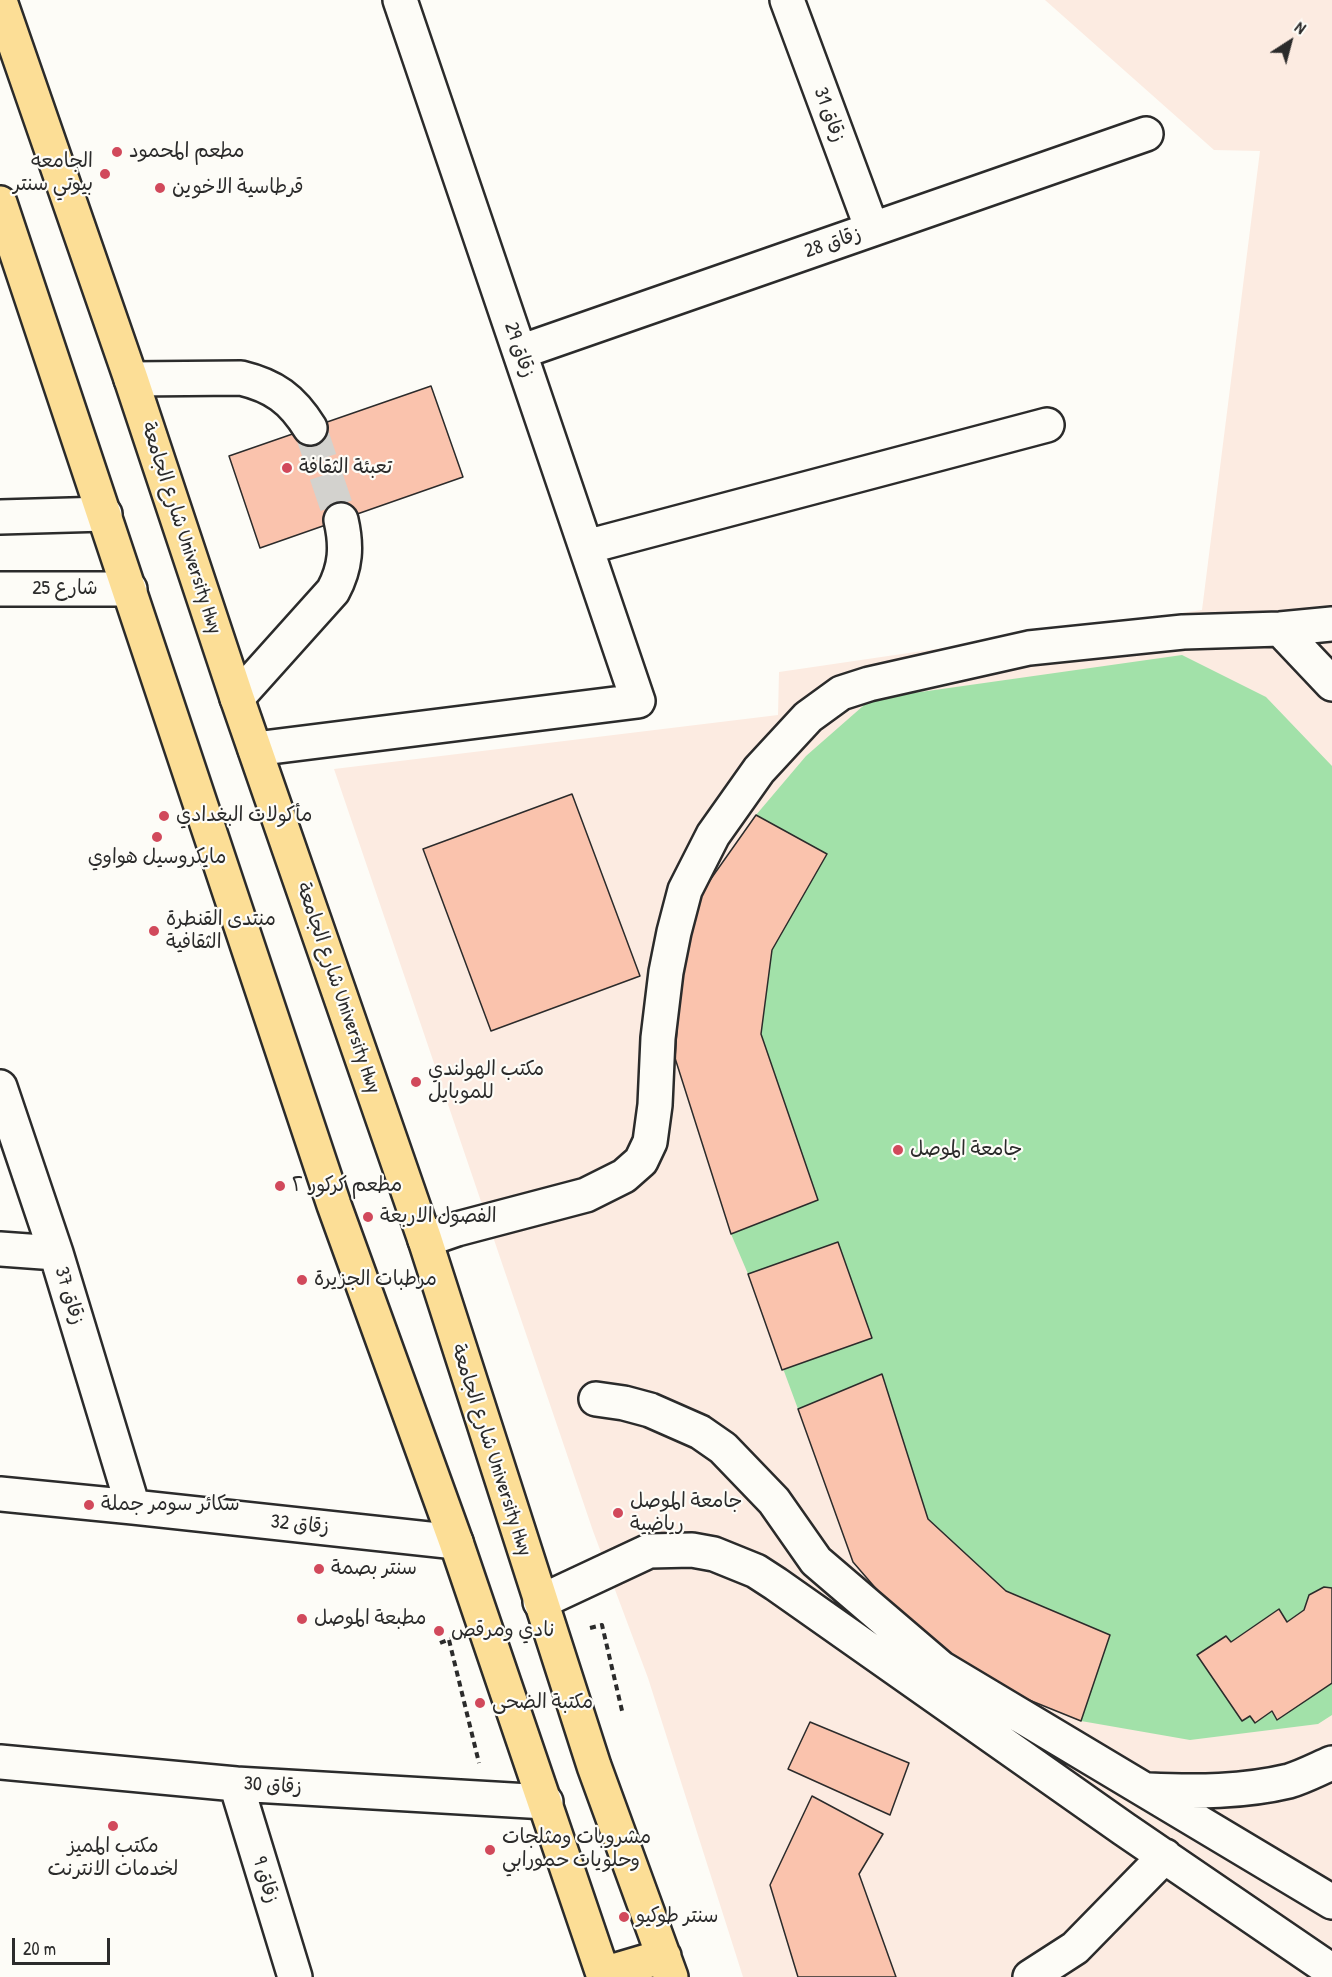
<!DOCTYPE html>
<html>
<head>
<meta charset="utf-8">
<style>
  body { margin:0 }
  #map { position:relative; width:1332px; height:1977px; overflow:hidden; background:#fdfcf7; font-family:"Patrick Hand",sans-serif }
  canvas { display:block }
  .north { position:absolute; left:1260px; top:12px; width:60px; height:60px; -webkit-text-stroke:4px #fdfcf7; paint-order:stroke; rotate:36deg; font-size:16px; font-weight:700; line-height:24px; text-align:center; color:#2b2b2b }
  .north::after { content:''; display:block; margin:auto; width:21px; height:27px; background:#2b2b2b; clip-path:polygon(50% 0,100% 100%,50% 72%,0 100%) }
  .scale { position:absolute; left:12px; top:1938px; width:98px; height:27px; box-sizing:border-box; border:3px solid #2b2b2b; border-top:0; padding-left:8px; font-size:18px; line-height:21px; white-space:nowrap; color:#2b2b2b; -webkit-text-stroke:4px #fdfcf7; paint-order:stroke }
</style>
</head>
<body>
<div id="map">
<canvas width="1332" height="1977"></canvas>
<div class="north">N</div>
<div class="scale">20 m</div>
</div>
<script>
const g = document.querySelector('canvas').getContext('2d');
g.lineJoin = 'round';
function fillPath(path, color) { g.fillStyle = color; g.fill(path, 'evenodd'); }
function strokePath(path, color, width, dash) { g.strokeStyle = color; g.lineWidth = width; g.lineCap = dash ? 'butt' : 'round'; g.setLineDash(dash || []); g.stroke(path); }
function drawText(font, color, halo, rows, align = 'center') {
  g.font = font + ' "Patrick Hand","Playpen Sans Arabic",sans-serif'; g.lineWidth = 4.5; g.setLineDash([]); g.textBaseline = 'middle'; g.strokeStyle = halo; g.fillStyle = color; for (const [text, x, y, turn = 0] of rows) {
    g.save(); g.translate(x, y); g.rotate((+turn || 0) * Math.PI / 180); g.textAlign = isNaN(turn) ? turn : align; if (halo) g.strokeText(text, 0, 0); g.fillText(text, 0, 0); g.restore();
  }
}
fillPath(new Path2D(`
  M1045 0H1332V1977H743L648 1678 593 1531 334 769 778 715 779 672 1202 610 1260 151 1214 150Z`), '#fcebe1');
fillPath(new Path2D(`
  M1182 655 1266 697 1332 766V1715L1318 1724 1190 1740 1081 1721 992 1685 904 1621 853 1562 798 1409 748 1274 731 1234 675 1058 682 959 703 890 756 815 806 756 871 699Z`), '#a2e1a9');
const building = new Path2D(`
  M431 386 463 477 260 548 229 456Z
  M572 794 640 976 491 1031 423 849Z
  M756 815 827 854 772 950 761 1034 818 1200 731 1234 675 1058 682 959 703 890Z
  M838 1242 872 1338 782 1370 748 1274Z
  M882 1374 928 1519 1006 1591 1110 1635 1081 1721 992 1685 904 1621 853 1562 798 1409Z
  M1324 1587 1332 1588V1683L1277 1720 1272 1711 1255 1723 1250 1716 1242 1721 1197 1655 1226 1636 1231 1642 1279 1609 1287 1622 1304 1610 1309 1595Z
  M810 1722 909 1763 890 1815 788 1769Z
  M812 1796 883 1834 859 1874 896 1977H798L770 1885Z`);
fillPath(building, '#fac3ad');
strokePath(building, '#2b2b2b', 1.5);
strokePath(new Path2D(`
  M310 428 341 520`), '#d3d2ce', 33, [33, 16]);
const minor = new Path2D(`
  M787 0 872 229
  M520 352 1146 134
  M131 379 241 378C274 386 292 399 310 428
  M0 517 105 514
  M586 547 1047 425
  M0 589H130
  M1280 629 1332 684
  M237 698 333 591C346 567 347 546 341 520
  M255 749 638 701 400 0
  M0 1087 56 1253 133 1507
  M425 1240 457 1229 586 1195 624 1176 641 1161 650 1142 655 1105 658 1038 666 972 674 932 685 890 713 835 759 770 808 717 841 693 869 684 1029 648 1183 632 1280 629 1332 624
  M0 1249 56 1253
  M596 1399 624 1403 650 1410 700 1432 723 1448 774 1501 816 1561 941 1668 1332 1902
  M0 1494 133 1507 456 1542
  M540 1602 649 1551 692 1550 714 1554 756 1571 776 1584 1124 1829 1332 1971
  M0 1762 236 1784 546 1802
  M236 1784 295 1977
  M1149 1790C1196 1792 1243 1792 1289 1781 1303 1777 1318 1769 1332 1763
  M1030 1977 1075 1948 1165 1856`);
const major = new Path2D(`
  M0 1 131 379 237 698 425 1240 594 1766 671 1977
  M0 203 334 1205 456 1542 604 1977
  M603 1974 664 1956`);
strokePath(minor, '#2b2b2b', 38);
strokePath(major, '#2b2b2b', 38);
strokePath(new Path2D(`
  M590 1628 602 1625 623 1715
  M449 1640 479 1763
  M440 1643 450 1639`), '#2b2b2b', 4, [6, 4.5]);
strokePath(minor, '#fdfcf7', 33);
strokePath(major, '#fcde96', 33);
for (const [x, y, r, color] of [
  [117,152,6,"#d1495b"],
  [105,174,6,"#d1495b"],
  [160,188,6,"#d1495b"],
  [287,468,6,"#d1495b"],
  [164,816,6,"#d1495b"],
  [157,837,6,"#d1495b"],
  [154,931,6,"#d1495b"],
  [416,1082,6,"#d1495b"],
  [898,1150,6,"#d1495b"],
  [280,1186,6,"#d1495b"],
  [368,1217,6,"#d1495b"],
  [302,1280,6,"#d1495b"],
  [89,1505,6,"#d1495b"],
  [618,1513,6,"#d1495b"],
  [319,1569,6,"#d1495b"],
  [302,1619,6,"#d1495b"],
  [439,1631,6,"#d1495b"],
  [480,1703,6,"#d1495b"],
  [113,1826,6,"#d1495b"],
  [490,1850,6,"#d1495b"],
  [624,1917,6,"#d1495b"]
]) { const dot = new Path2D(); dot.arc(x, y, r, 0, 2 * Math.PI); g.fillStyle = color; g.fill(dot); strokePath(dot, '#fdfcf7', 2); }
drawText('20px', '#2b2b2b', '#fdfcf7', [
  ["زقاق 31",829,115,70],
  ["زقاق 28",833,243,-19],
  ["زقاق 29",519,350,71],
  ["شارع الجامعة University Hwy",181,528,72],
  ["شارع 25",65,589],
  ["شارع الجامعة University Hwy",338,988,71],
  ["زقاق 37",69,1296,73],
  ["شارع الجامعة University Hwy",491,1450,72],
  ["زقاق 32",300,1525,6],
  ["زقاق 30",273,1786,4],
  ["زقاق 9",265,1880,73]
]);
drawText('20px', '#2b2b2b', '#fdfcf7', [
  ["مطعم المحمود",129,152],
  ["الجامعه",93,162,"right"],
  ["بيوتي سنتر",93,185,"right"],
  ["قرطاسية الاخوين",172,188],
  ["تعبئة الثقافة",299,468],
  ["مأكولات البغدادي",176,816],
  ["مايكروسيل هواوي",157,858,"center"],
  ["منتدى القنطرة",166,920],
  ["الثقافية",166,943],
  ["مكتب الهولندي",428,1070],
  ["للموبايل",428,1093],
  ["جامعة الموصل",910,1150],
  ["مطعم كركور ٢",292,1186],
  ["الفصول الاربعة",380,1217],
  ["مرطبات الجزيرة",314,1280],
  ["جامعة الموصل",630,1502],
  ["رياضية",630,1525],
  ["سكائر سومر جملة",101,1505],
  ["سنتر بصمة",331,1569],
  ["مطبعة الموصل",314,1619],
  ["نادي ومرقص",451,1631],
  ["مكتبة الضحى",492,1703],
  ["مشروبات ومثلجات",502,1838],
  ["وحلويات حمورابي",502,1861],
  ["مكتب المميز",113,1847,"center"],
  ["لخدمات الانترنت",113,1870,"center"],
  ["سنتر طوكيو",636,1917]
], 'left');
</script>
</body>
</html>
